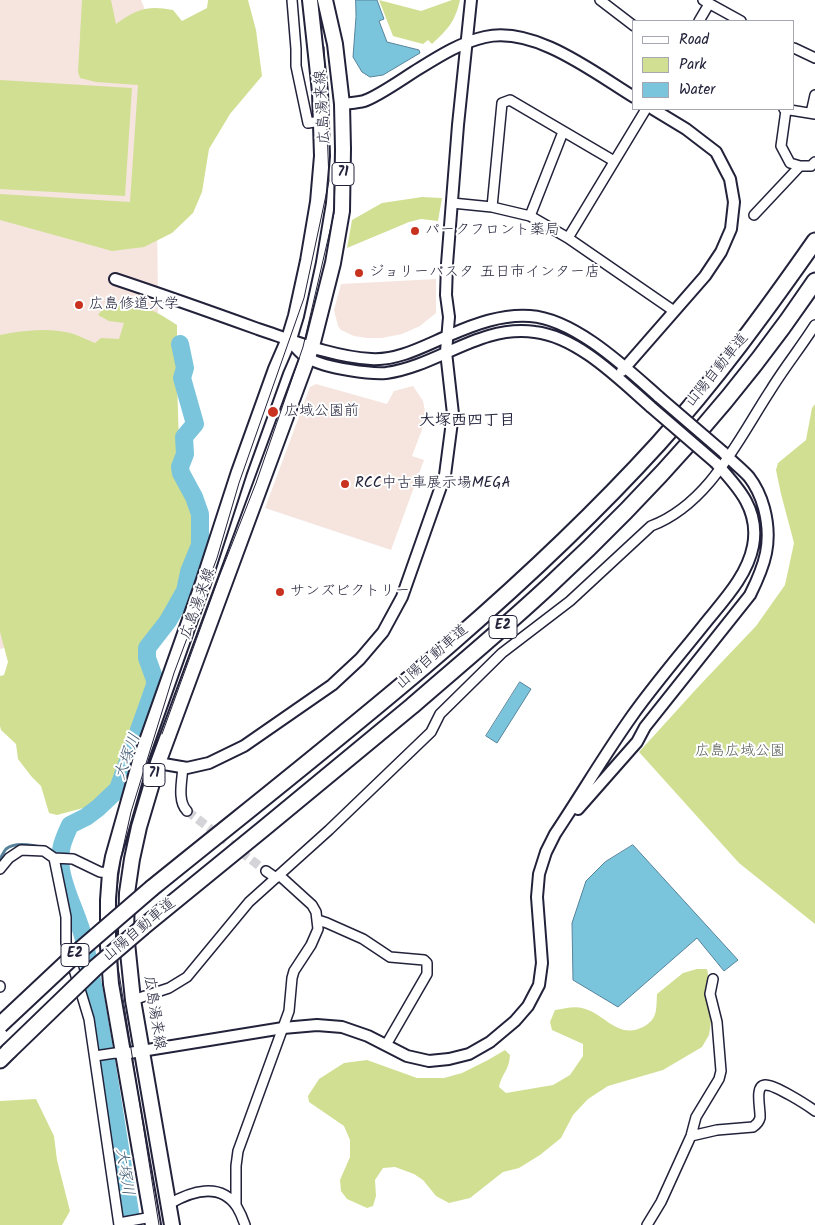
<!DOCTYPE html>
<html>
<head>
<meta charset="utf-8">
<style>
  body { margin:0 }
  #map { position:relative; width:815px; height:1225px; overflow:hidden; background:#fff; font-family:Kalam,sans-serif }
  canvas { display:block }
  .legend { position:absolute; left:632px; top:20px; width:162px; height:90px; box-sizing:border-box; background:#fff; border:1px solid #a7a7b1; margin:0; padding:6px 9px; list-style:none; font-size:15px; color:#22223b }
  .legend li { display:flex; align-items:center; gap:10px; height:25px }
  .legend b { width:25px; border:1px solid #a7a7b1 }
</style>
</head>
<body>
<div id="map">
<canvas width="815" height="1225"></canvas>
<ul class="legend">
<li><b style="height:6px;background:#fff"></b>Road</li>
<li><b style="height:14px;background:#d1df93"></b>Park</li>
<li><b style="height:14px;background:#7bc5dc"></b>Water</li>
</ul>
</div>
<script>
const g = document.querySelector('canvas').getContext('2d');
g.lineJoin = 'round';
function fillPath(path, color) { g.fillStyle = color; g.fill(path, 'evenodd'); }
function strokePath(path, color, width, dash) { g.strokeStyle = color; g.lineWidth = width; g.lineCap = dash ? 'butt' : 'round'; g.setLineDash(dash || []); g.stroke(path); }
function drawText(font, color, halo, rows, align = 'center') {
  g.font = font + ' Kalam,"Klee One",sans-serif'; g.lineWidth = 4; g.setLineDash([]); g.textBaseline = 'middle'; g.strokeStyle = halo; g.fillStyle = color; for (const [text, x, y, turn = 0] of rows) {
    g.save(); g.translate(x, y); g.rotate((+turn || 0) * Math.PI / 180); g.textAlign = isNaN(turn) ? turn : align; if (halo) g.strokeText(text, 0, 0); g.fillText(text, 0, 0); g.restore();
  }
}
fillPath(new Path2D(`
  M0 0H141L164 57 157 217 159 393 146 614 0 649Z
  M436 279V313L420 326 402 334 382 338H367L354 336 341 330 338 326 334 310 341 284Z
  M316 384 387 404 394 391 413 386 423 401 425 411 423 427 412 456 424 460 391 550 265 508 310 387Z`), '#f5e5de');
fillPath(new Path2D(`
  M82 0H111L116 24C136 9 148 5 173 10L182 21 207 8 208 0H248L256 30 262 76 230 114 209 149 202 192 193 213 172 233 144 247 112 251 0 220V194L130 202 138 85 96 82 80 78 78 72Z
  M379 0 421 11 452 0H460C455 22 448 29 432 44L428 40 423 44 393 36Z
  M0 80 132 88 125 196 0 189Z
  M422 197 442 198 438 221 421 219 409 222 347 248 352 220 382 203Z
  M107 303C139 303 150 307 177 325V345L182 368 177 380 179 443 178 473 189 495 197 520 194 547 184 574 176 601 142 652 151 684 131 742 107 794 87 807 57 815 49 813 41 786 31 776 18 759 16 744 1 730 0 726V676L4 675 8 662 0 632V335C23 330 51 327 74 334 81 337 88 340 95 343L101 338 119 339 124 323 109 321 98 315Z
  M815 404V924L739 863 639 752 699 686 756 626 785 585 794 543 781 494 776 470 778 463 806 440 812 408Z
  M697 969H707L709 979 706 989 711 1022 709 1035 702 1047 663 1070 608 1086 588 1099 573 1115 561 1138 540 1155 519 1168 503 1172 470 1198 449 1203 436 1196 423 1180 414 1174 395 1167 383 1168 375 1180 376 1196 373 1206 367 1208 347 1199 341 1191 340 1180 350 1157V1140L344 1126 309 1102 308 1096 319 1079 344 1063 367 1060 417 1078H444L462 1073 488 1060 505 1050 510 1055C509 1071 502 1073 499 1087L506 1093 553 1085 570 1075 583 1056V1044L552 1030 550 1022 555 1010C564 1009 573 1006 582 1008 605 1013 617 1040 643 1027 658 1019 656 1010 657 994L683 973Z
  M36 1099 54 1136 57 1160 70 1211 62 1225H0V1101Z`), '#d1df93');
const water = new Path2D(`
  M356 0H377L384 19 379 21 387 42 419 50 420 53 383 75 370 77 362 72 353 57 356 17Z
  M520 682 531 689 497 743 486 736Z
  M633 845 738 960 724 971 697 938 618 1007 573 980 572 923 586 881 605 862Z`);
fillPath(water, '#7bc5dc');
strokePath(water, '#57849c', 1);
strokePath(new Path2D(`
  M0 859C2 856 4 851 6 849 18 839 48 848 60 854`), '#57849c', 3);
strokePath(new Path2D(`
  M132 1225C117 1131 104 1037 85 944 80 918 65 895 61 869 58 852 63 840 70 825L86 817 98 808 118 789 155 685V680L147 658V648L168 621 185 591 189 572 200 545V514L194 497 181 473 180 467 185 454 184 437 195 424 182 378 185 368 180 344`), '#7bc5dc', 18);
strokePath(new Path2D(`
  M187 811 266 871`), '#d3d3d8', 9, [9, 4.5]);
const minor = new Path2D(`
  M292 0 296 49V66L308 123 321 121
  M600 0 634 26
  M703 0 741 21
  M699 21 709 4
  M794 48 815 58
  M784 109 815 114
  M786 110 781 146 790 163 800 166H811L815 162
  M811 113 815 95
  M452 203 492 207 530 216 568 238 674 311
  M492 207 502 103 510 100 614 161
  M754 215 800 166
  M530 216 563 132
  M568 238 646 109
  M183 767C182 781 177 801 187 811
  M54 858 66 917V943L89 1019 119 1225
  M0 869 9 858 21 850 44 851 54 858 73 859 100 872 110 873
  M266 871 276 878
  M318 920 327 923 363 939 390 957 424 960 427 963V974L386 1045
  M0 986V987
  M133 1000 169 988 187 977 249 902 329 830 431 732 440 714 502 653 570 601 651 526C709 504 738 440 770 391 784 368 801 347 815 325
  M95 1056 115 1053 123 1054
  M691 1136 717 1130 753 1127C756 1125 759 1122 760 1118 761 1110 754 1086 765 1085 774 1084 807 1105 815 1111
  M169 1204C190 1192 220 1181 237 1207 240 1212 243 1219 245 1225
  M236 1205V1166L238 1151 289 1011 292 978 294 971 311 945 318 929 316 912 312 905 279 875
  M119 1223 152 1217
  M647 1225 661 1202 691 1136 696 1117 719 1079 721 1071 717 1022 710 994 713 979`);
const tertiary = new Path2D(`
  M342 104C349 103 357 103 364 101 379 96 405 77 420 68 441 55 462 42 485 37 535 26 593 72 634 97
  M115 279C163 295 211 312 258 329 294 341 333 357 371 359 398 361 426 345 450 335 475 324 502 314 530 316 575 319 626 368 659 397
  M289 340C295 346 301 355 308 358 320 365 336 368 349 370 361 372 374 374 386 373 438 366 480 324 535 332 578 337 619 379 651 407
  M622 371 705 276 721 252 731 229 734 202 730 179 716 152 686 129 653 109
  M158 763 187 768 209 763 244 746 332 685 360 659 383 632 402 597 445 475 453 414 446 352 449 317 446 295 447 264 458 125 471 0
  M578 809 637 742 645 727 750 595C765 565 773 542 764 508 761 497 756 486 749 477 741 468 731 461 723 452
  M123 1054 283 1028 317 1025 342 1027 368 1036 407 1056 429 1061 449 1059 469 1054 490 1042 515 1021 528 1006 539 985 542 963 537 897 539 874 546 852 555 834C581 795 605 754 632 716 654 685 679 656 703 626 722 602 747 577 753 546 760 510 738 487 716 463`);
const primary = new Path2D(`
  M153 1225 111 984 108 946V900L110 873 113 857 141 758 203 583 239 472 276 369 289 339 296 316 308 261 318 202 322 156 320 92 310 0
  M172 1225 133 1000 126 933 127 893 132 859 139 827 158 763 312 346 333 263 342 211 343 149 342 104 335 44 325 0`);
const motorway = new Path2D(`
  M152 888C326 747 507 610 658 444 715 381 766 311 815 241
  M143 927C233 854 323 780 412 706 458 666 505 627 550 585 648 494 740 393 815 281
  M0 1060 9 1051`);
strokePath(minor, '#22223b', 12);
strokePath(tertiary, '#22223b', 14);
strokePath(primary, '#22223b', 18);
strokePath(motorway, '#22223b', 19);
strokePath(minor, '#fff', 9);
strokePath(tertiary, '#fff', 10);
strokePath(primary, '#fff', 14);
strokePath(motorway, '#fff', 15);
strokePath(new Path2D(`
  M162 734 219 577 256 483 303 347 334 213 335 178
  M159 1225 118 967 116 897 121 857 131 812 174 673 217 558 239 483 304 298 329 181 324 47`), '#22223b', 1);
const tertiaryBridge = new Path2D(`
  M659 397 723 452
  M651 407 716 463`);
const motorwayBridge = new Path2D(`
  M0 1025 79 951 152 888
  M9 1051 95 968 143 927`);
strokePath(tertiaryBridge, '#22223b', 14, []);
strokePath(motorwayBridge, '#22223b', 19, []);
strokePath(tertiaryBridge, '#fff', 10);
strokePath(motorwayBridge, '#fff', 15);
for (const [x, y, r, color] of [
  [415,231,5,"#c8321e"],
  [359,273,5,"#c8321e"],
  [79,305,5,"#c8321e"],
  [273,412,6,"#c8321e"],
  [345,484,5,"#c8321e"],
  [280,592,5,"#c8321e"]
]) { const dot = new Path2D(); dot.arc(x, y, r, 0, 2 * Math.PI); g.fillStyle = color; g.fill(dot); strokePath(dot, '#fff', 2); }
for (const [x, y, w] of [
  [343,174,22],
  [503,627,28],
  [154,775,22],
  [75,955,28]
]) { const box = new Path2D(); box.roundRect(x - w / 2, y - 11.5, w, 23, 4); g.fillStyle = '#fff'; g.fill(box); strokePath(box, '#22223b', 1); }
drawText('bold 14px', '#22223b', null, [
  ["71",343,174],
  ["E2",503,627],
  ["71",154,775],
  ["E2",75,955]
]);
drawText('15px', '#22223b', '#fff', [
  ["広島湯来線",324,107,-94],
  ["山陽自動車道",718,371,-51],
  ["広島湯来線",199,604,-70],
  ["山陽自動車道",433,658,-41],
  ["山陽自動車道",140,931,-40],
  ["広島湯来線",153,1013,81]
]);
drawText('15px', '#22223b', '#fff', [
  ["パークフロント薬局",425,231],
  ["ジョリーパスタ 五日市インター店",369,273],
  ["広島修道大学",89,305],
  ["広域公園前",284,412],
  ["RCC中古車展示場MEGA",355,484],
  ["サンズビクトリー",290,592]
], 'left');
drawText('15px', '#575b55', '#fff', [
  ["広島広域公園",740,752]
]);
drawText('bold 16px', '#22223b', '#fff', [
  ["大塚西四丁目",467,422]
]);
drawText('italic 16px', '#415b73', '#fff', [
  ["大塚川",129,757,-70],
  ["大塚川",123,1172,81]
]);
</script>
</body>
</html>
